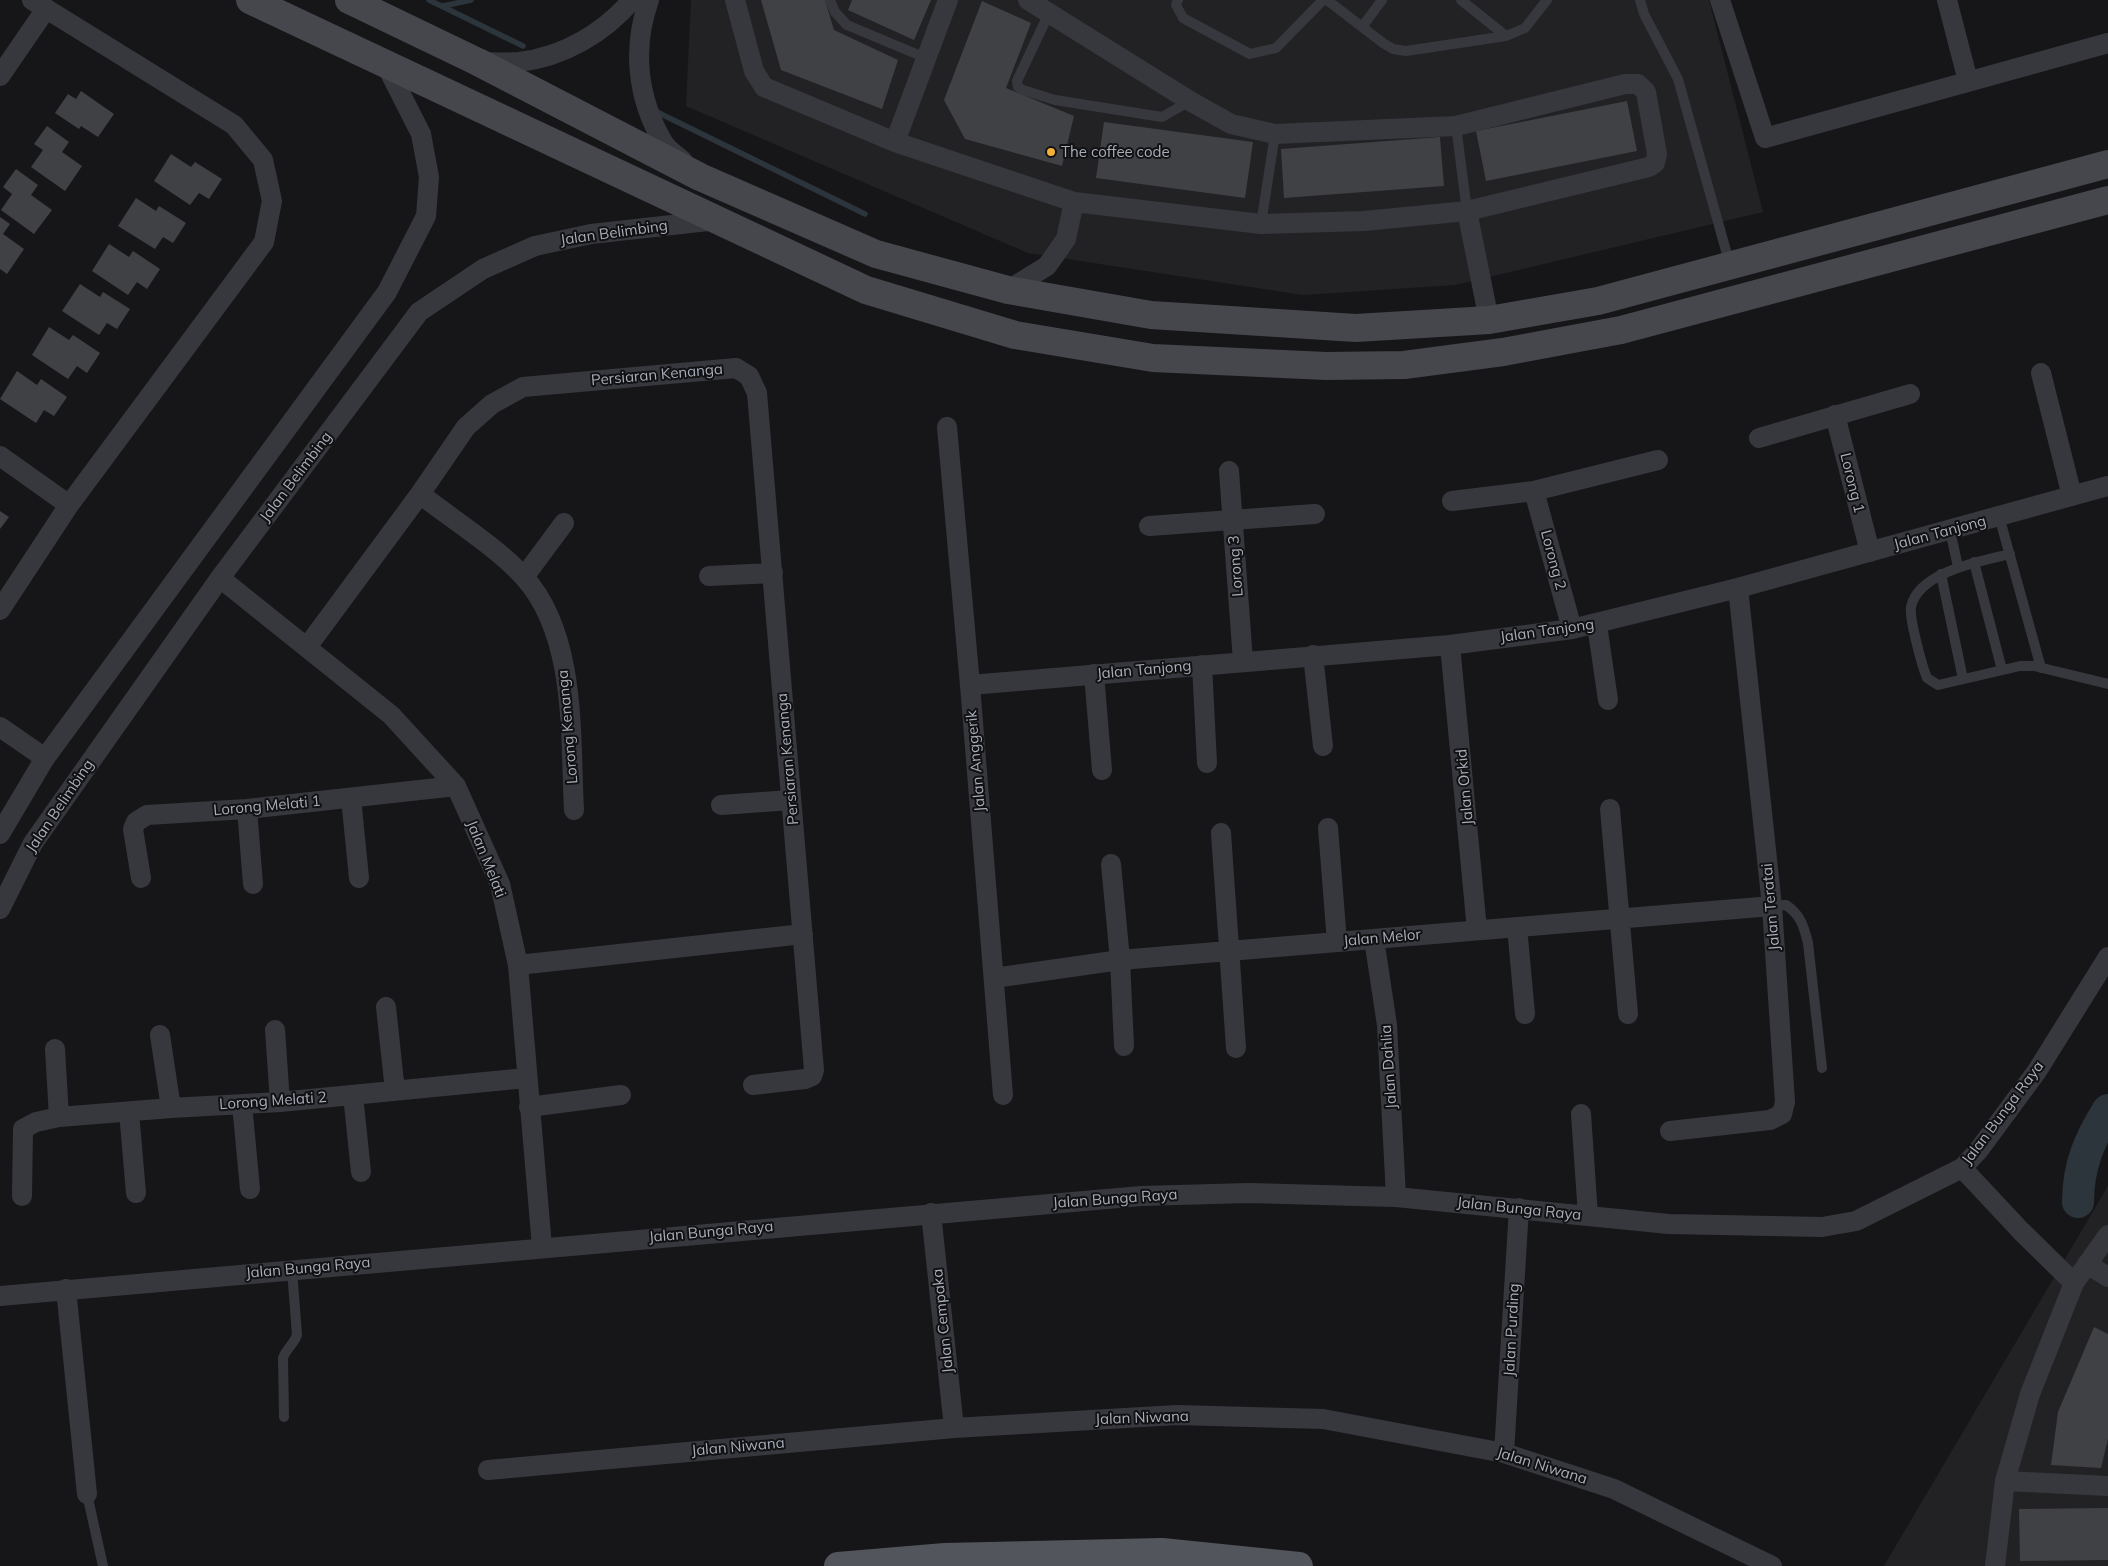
<!DOCTYPE html>
<html>
<head>
<meta charset="utf-8">
<style>
  body { margin:0 }
  canvas { display:block; background:#161618 }
</style>
</head>
<body>
<canvas width="2108" height="1566"></canvas>
<script>
const g = document.querySelector('canvas').getContext('2d');
g.lineJoin = 'round';
function fillPath(path, color) { g.fillStyle = color; g.fill(path, 'evenodd'); }
function strokePath(path, color, width, dash) { g.strokeStyle = color; g.lineWidth = width; g.lineCap = dash ? 'butt' : 'round'; g.setLineDash(dash || []); g.stroke(path); }
function drawText(font, color, halo, rows, align = 'center') {
  g.font = font + ' Mulish,sans-serif'; g.lineWidth = 4; g.setLineDash([]); g.textBaseline = 'middle'; g.strokeStyle = halo; g.fillStyle = color; for (const [text, x, y, turn = 0] of rows) {
    g.save(); g.translate(x, y); g.rotate((+turn || 0) * Math.PI / 180); g.textAlign = isNaN(turn) ? turn : align; if (halo) g.strokeText(text, 0, 0); g.fillText(text, 0, 0); g.restore();
  }
}
fillPath(new Path2D(`
  M691 0H1709L1763 212 1455 285 1303 295 1028 253 686 106Z
  M2108 1186V1566H1884Z`), '#222225');
strokePath(new Path2D(`
  M429 0 523 46
  M443 6 471 0
  M655 111 865 214`), '#2c353c', 5.5);
strokePath(new Path2D(`
  M2078 1202C2078 1167 2089 1140 2108 1110`), '#2c353c', 32);
fillPath(new Path2D(`
  M761 0H825L834 30 898 60 882 109 781 70Z
  M852 0H931L914 40 848 10Z
  M982 1 1031 23 1006 88 1074 116 1062 166 965 139 944 100Z
  M81 91 114 114 98 137 81 126 79 129 55 113 68 94 76 99Z
  M1627 101 1637 151 1486 181 1476 131Z
  M1104 122 1253 142 1245 198 1096 178Z
  M47 126 69 142 62 152 82 166 65 191 31 167 43 150 34 144Z
  M1440 137 1444 186 1284 198 1281 149Z
  M171 154 191 167 195 162 222 179 209 199 199 193 190 205 154 181Z
  M16 169 38 185 31 195 52 210 34 234 1 210 12 194 3 187Z
  M136 198 156 211 159 206 186 223 173 243 163 237 155 249 118 226Z
  M0 217 10 224 3 234 24 249 7 274 0 269Z
  M109 244 129 257 133 251 160 269 147 289 137 282 128 295 92 271Z
  M80 284 100 297 103 292 130 309 117 329 107 323 99 335 62 311Z
  M49 327 69 340 73 335 100 353 87 373 77 366 68 379 32 355Z
  M17 371 37 385 41 379 67 397 54 416 44 410 36 423 0 399Z
  M0 511 9 517 0 529Z
  M2094 1327 2108 1334V1439L2101 1468 2051 1465 2058 1412Z
  M2108 1508V1560L2020 1561 2019 1509Z`), '#404145');
strokePath(new Path2D(`
  M830 0 835 12 847 25 926 58
  M1178 0 1176 5 1183 18 1250 54 1276 48 1323 0
  M1327 0 1383 43 1393 49 1406 51 1506 36 1525 28 1547 0
  M1461 0 1506 36
  M1640 0 1644 14 1678 79 1730 265
  M1049 13 1017 81 1018 87 1023 90 1055 100 1162 117 1190 101
  M1362 27 1382 0
  M1456 126 1467 211
  M1261 224 1275 134
  M1999 516 2041 668
  M1950 530 1958 567
  M2010 554C1981 561 1918 572 1911 607 1909 618 1922 666 1927 678L1938 685 2020 666H2034L2108 684
  M1974 562 2002 670
  M1941 574 1963 679
  M1772 906 1786 905C1801 915 1804 927 1808 943L1822 1068
  M284 1417 283 1358C286 1349 294 1344 297 1335L292 1270
  M87 1494 103 1566`), '#37383d', 10);
strokePath(new Path2D(`
  M649 0C632 48 637 98 663 142 667 149 676 155 683 161
  M735 0 754 71 764 87 895 142 1074 202 1261 224 1364 221 1467 211 1649 167 1655 163 1657 154 1646 92 1638 84H1625L1456 126 1275 134 1231 124 1190 101 1028 0
  M1720 0 1765 138 2108 43
  M1947 0 1968 81
  M480 62C493 62 507 63 519 62 563 57 604 33 632 0
  M0 76 46 9
  M895 142 948 0
  M1467 211 1489 320
  M1008 290 1047 266 1066 239 1074 202
  M2041 373 2072 496
  M1835 415 1870 552
  M947 427 970 685 1003 1095
  M1759 438 1910 394
  M0 456 69 505
  M1229 471 1243 661
  M1534 491 1572 629
  M420 494C452 519 498 548 524 577 577 636 570 736 574 810
  M1452 501 1534 491 1658 460
  M1149 526 1315 514
  M709 576 773 573
  M524 577 564 523
  M220 578 391 715 456 786 500 884 518 965 542 1247
  M0 610 69 505 264 242 272 201 263 160 234 125 32 0
  M1597 625 1608 700
  M1450 645 1477 930
  M307 647 420 494 466 427 492 404 523 387 736 368 749 376 757 393 814 1070 812 1076 805 1079 753 1085
  M1313 655 1323 746
  M1202 665 1207 763
  M1094 674 1102 770
  M970 685 1450 645 1572 629 1738 588 2108 486
  M0 727 45 758
  M351 798 359 878
  M721 805 791 800
  M247 809 253 884
  M1610 809 1628 1014
  M1328 828 1337 942
  M1221 833 1236 1048
  M0 834 45 758 387 292 426 216 429 177 421 134 386 65
  M1111 864 1120 960 1124 1046
  M141 878 133 829 136 822 147 815 247 809 456 786
  M0 909 33 843 220 578 419 312 483 269 535 246 591 234 717 220
  M1517 927 1525 1014
  M1374 939 1387 1025 1396 1197
  M518 965 803 934
  M994 978 1120 960 1772 906
  M386 1007 395 1091
  M275 1030 280 1102
  M160 1035 171 1108
  M55 1049 59 1117
  M353 1095 361 1172
  M242 1104 250 1189
  M529 1107 621 1095
  M129 1112 136 1193
  M1581 1114 1588 1216
  M1670 1131 1770 1120 1782 1114 1785 1102 1772 906 1738 588
  M1962 1168 2021 1231 2074 1283
  M22 1196 23 1129 36 1122 59 1117 171 1108 280 1102 526 1078
  M931 1213 954 1428
  M2087 1264 2108 1277
  M66 1289 87 1494
  M0 1296 1141 1196 1249 1193 1396 1197 1669 1224 1822 1227 1856 1221 1962 1168 1978 1151 2037 1071 2108 957
  M1504 1453 1519 1208
  M488 1470 954 1428 1177 1415 1323 1419 1504 1453 1614 1489 1772 1566
  M2005 1481 2108 1486
  M1995 1566 2005 1481 2030 1394 2074 1283 2108 1235`), '#37383d', 20);
strokePath(new Path2D(`
  M250 0 866 290 1015 335 1153 358 1326 366 1404 365 1503 352 1621 330 2108 200
  M349 0 478 62 700 177 876 254 1008 290 1151 315 1356 328 1489 320 1598 301 2108 164`), '#45474d', 28);
strokePath(new Path2D(`
  M838 1566 945 1557 1162 1552 1299 1566`), '#53555c', 28);
for (const [x, y, r, color] of [
  [1051,152,5,"#f2b134"]
]) { const dot = new Path2D(); dot.arc(x, y, r, 0, 2 * Math.PI); g.fillStyle = color; g.fill(dot); strokePath(dot, '#111113', 2); }
drawText('15px', '#a8adb8', '#111113', [
  ["The coffee code",1061,152]
], 'left');
drawText('15px', '#a8adb8', '#111113', [
  ["Jalan Belimbing",614,233,-8],
  ["Persiaran Kenanga",657,375,-5],
  ["Jalan Belimbing",296,477,-53],
  ["Lorong 1",1852,483,76],
  ["Jalan Tanjong",1940,533,-15],
  ["Lorong 2",1553,560,75],
  ["Lorong 3",1236,566,-94],
  ["Jalan Tanjong",1547,631,-8],
  ["Jalan Tanjong",1144,670,-5],
  ["Lorong Kenanga",568,727,-95],
  ["Persiaran Kenanga",788,759,-95],
  ["Jalan Anggerik",976,761,-95],
  ["Jalan Orkid",1465,787,-95],
  ["Jalan Belimbing",60,806,-56],
  ["Lorong Melati 1",267,806,-5],
  ["Jalan Melati",486,859,68],
  ["Jalan Teratai",1771,907,-95],
  ["Jalan Melor",1382,938,-5],
  ["Jalan Dahlia",1389,1067,-94],
  ["Lorong Melati 2",273,1101,-4],
  ["Jalan Bunga Raya",2003,1113,-53],
  ["Jalan Bunga Raya",1115,1199,-4],
  ["Jalan Bunga Raya",1519,1209,6],
  ["Jalan Bunga Raya",711,1232,-5],
  ["Jalan Bunga Raya",308,1268,-5],
  ["Jalan Cempaka",943,1321,-96],
  ["Jalan Purding",1512,1330,-87],
  ["Jalan Niwana",1142,1418,-2],
  ["Jalan Niwana",738,1447,-5],
  ["Jalan Niwana",1542,1466,17]
]);
</script>
</body>
</html>
